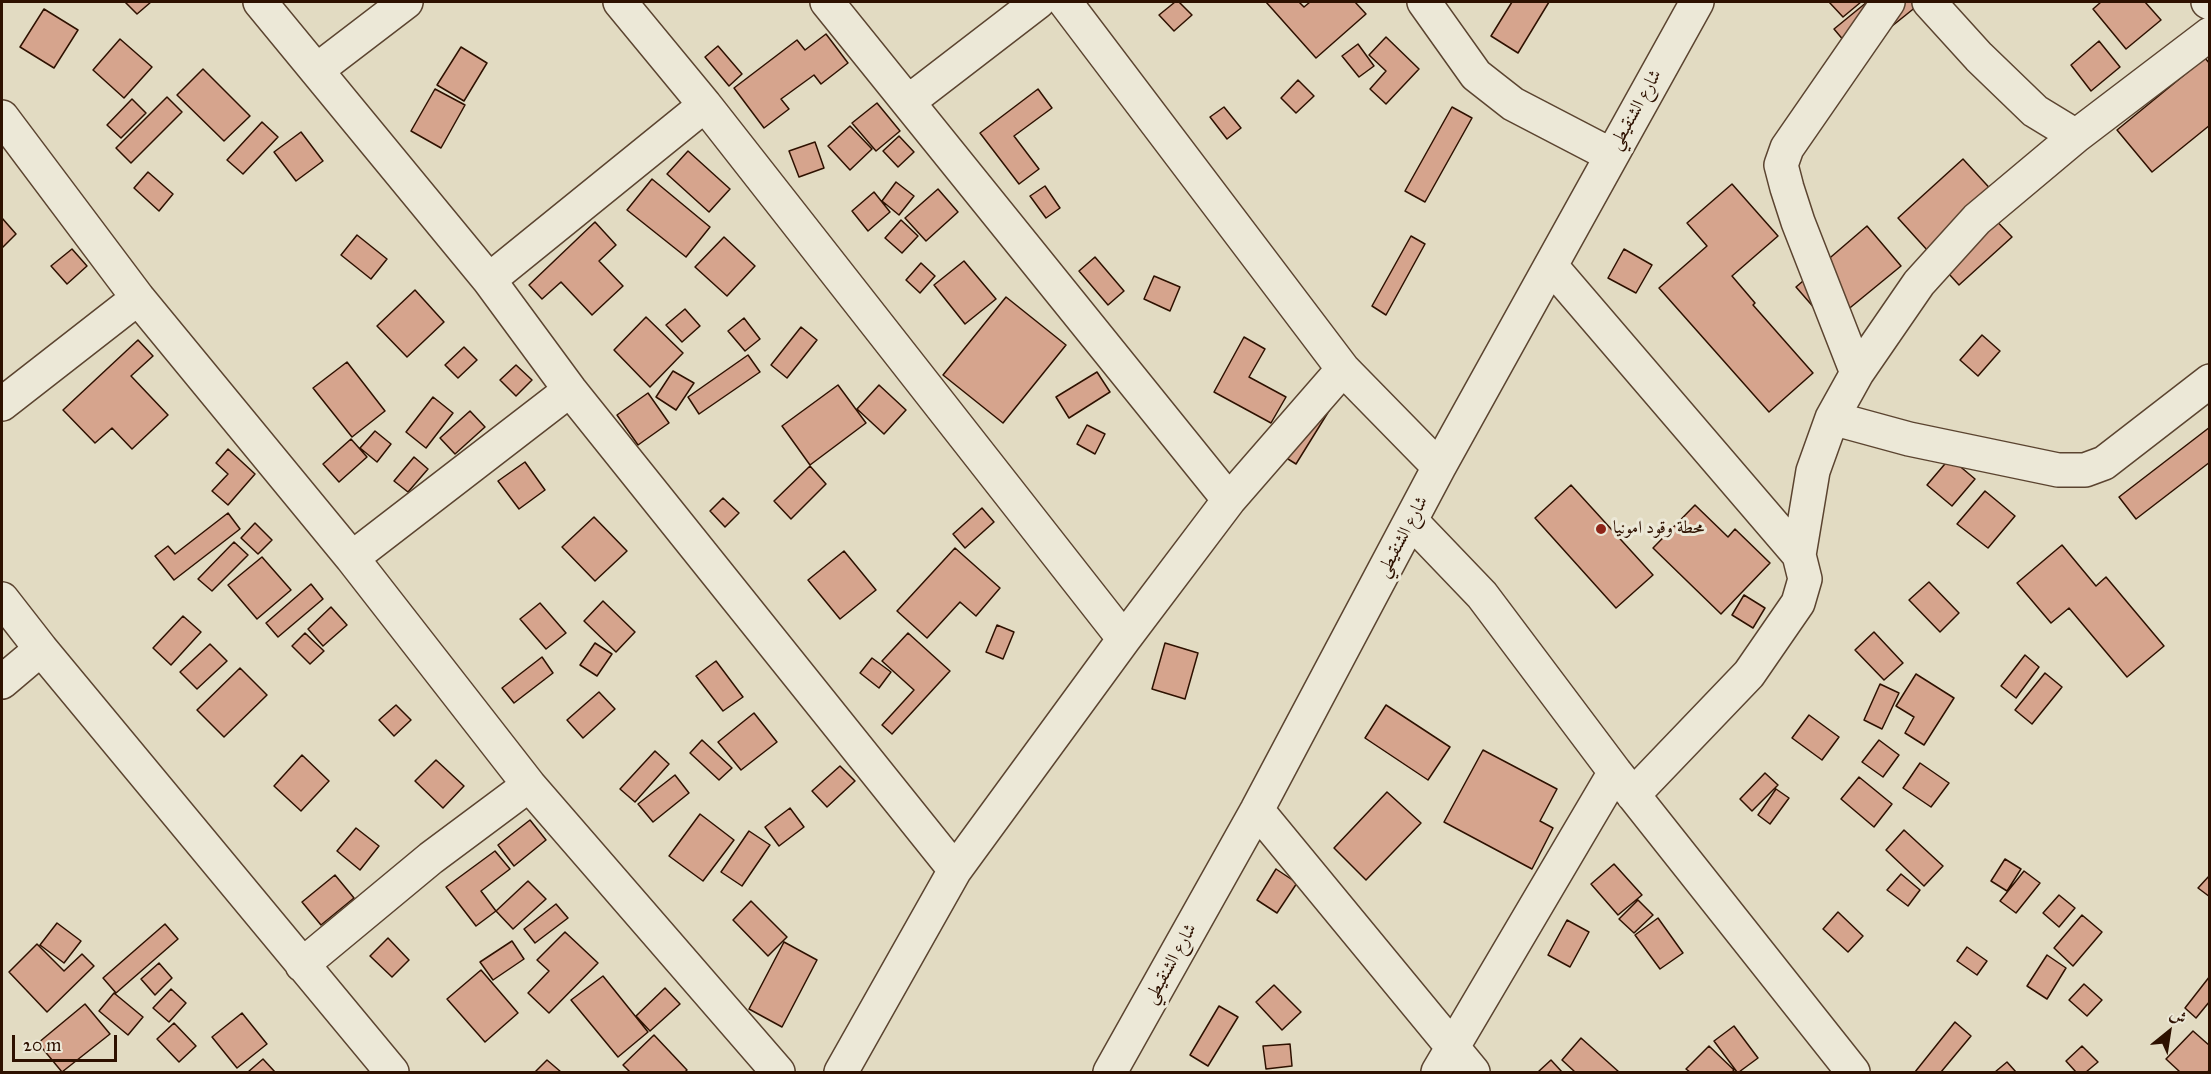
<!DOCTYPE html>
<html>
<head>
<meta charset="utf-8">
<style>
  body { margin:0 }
  #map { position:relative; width:2211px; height:1074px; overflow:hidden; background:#e2dbc2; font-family:"IM FELL Great Primer",Amiri,serif }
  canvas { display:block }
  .frame { position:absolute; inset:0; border:3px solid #2e1100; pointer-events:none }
  .north { position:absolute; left:2139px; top:1002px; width:60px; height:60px; -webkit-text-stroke:4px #ece8d7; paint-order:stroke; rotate:30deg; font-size:16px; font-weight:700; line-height:24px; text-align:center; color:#2e1100 }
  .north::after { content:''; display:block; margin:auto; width:21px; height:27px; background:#2e1100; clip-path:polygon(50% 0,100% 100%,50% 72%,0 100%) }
  .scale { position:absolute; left:12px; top:1035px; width:105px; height:27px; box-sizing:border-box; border:3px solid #2e1100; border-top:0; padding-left:8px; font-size:18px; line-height:21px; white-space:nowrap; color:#2e1100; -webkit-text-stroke:4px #ece8d7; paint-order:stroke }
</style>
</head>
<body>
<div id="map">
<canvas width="2211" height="1074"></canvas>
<div class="frame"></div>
<div class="north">ش</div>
<div class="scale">20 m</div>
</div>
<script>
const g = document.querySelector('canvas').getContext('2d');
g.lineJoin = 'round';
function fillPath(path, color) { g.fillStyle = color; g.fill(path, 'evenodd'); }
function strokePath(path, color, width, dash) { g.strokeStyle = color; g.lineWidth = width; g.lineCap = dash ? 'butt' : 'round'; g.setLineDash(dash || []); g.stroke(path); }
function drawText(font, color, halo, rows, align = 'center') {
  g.font = font + ' "IM FELL Great Primer",Amiri,serif'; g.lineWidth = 6; g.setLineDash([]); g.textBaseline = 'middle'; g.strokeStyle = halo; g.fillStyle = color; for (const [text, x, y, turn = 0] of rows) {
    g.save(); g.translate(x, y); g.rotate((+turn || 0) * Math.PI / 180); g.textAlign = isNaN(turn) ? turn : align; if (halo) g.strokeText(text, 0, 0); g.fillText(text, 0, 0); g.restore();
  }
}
const building = new Path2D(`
  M125 2H151L137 14Z
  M1175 2H1179L1192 15 1174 31 1159 15Z
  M1266 2H1299L1304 7 1310 2H1355L1366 14 1316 58Z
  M1512 2H1549L1518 53 1491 36Z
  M1829 2H1861L1843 17Z
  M1867 2H1922L1856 55 1834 29Z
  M2101 2H2145L2161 20 2126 49 2093 9Z
  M44 9 78 30 54 68 20 47Z
  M826 34 848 63 821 84 814 75 781 99 789 109 764 128 734 88 797 40 805 50Z
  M1386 37 1419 69 1386 104 1370 89 1386 71 1369 55Z
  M120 39 152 67 124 98 93 70Z
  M2099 41 2120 67 2091 91 2071 65Z
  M1358 44 1374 66 1359 77 1342 56Z
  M718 46 742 74 729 86 705 57Z
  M461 47 487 63 464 101 437 85Z
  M2205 58 2210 64V125L2152 172 2117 130Z
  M203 69 250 116 224 141 177 95Z
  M1298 80 1314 96 1296 113 1281 98Z
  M435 89 465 105 441 148 411 131Z
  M1038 89 1052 108 1014 136 1039 169 1019 184 980 133Z
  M167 97 182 112 131 163 116 148Z
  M132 99 146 113 121 138 107 125Z
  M877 103 900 131 876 151 852 123Z
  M1224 107 1241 128 1227 139 1210 117Z
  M1452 107 1472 118 1425 202 1405 191Z
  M262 122 278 137 243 174 227 160Z
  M850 126 872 149 850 170 828 146Z
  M301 132 323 161 296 181 274 152Z
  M899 136 914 152 898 167 883 151Z
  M815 142 824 168 799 177 789 151Z
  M688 151 730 189 709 212 667 174Z
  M1963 159 1996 195 1983 207 2012 237 1959 285 1898 218Z
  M148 172 173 194 159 211 134 188Z
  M652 179 710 227 686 257 627 210Z
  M896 182 914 196 899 215 882 201Z
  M1732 184 1778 236 1732 276 1755 303 1753 305 1813 373 1769 412 1659 288 1707 246 1687 223Z
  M1045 186 1060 208 1046 218 1030 196Z
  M938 189 958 212 926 241 905 218Z
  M874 192 890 212 868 231 852 211Z
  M2 218 16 234 2 248Z
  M901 220 918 236 902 253 885 238Z
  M595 222 616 245 599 261 623 286 592 315 561 282 542 299 529 285Z
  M1867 226 1901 266 1829 325 1796 287Z
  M357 235 387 259 371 279 341 255Z
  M1411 236 1425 244 1386 315 1372 306Z
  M724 237 755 266 727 296 695 267Z
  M72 249 87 266 67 284 51 266Z
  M1624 249 1652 265 1636 293 1608 278Z
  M1095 257 1124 291 1108 305 1079 271Z
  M964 261 996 299 965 324 934 285Z
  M921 263 935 276 920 293 906 280Z
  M1154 276 1180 287 1170 311 1144 299Z
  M415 290 444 322 407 357 377 326Z
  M1006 297 1066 345 1003 423 943 375Z
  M685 309 700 326 682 342 666 325Z
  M646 317 683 353 650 387 614 350Z
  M744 318 760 339 745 351 728 331Z
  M801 327 817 340 787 378 771 365Z
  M1982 335 2000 351 1978 376 1960 360Z
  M1244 337 1265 349 1249 377 1286 397 1271 423 1214 392Z
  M138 340 153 356 131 376 168 415 132 449 112 428 95 443 63 410Z
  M464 347 477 360 458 378 445 365Z
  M748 355 760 372 699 414 688 397Z
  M347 362 385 411 352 437 313 388Z
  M516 365 532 380 516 396 500 380Z
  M673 371 694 383 676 410 656 397Z
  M1097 372 1110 392 1069 418 1056 397Z
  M838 385 866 423 810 465 782 426Z
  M879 385 906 410 884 434 857 409Z
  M648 393 669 423 638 445 617 415Z
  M433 397 453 413 426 448 406 432Z
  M1332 406 1296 464 1272 449Z
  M470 411 485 427 455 454 440 438Z
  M1087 425 1105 434 1095 454 1077 444Z
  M2210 427V462L2136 519 2119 497Z
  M375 431 391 444 377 462 360 448Z
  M351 439 367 457 339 482 323 464Z
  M228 449 255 474 228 505 212 491 228 474 216 463Z
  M414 457 428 469 408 492 394 481Z
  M1950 458 1975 479 1952 506 1927 485Z
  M525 462 545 490 519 509 498 481Z
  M810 466 826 484 791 519 774 501Z
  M1571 485 1653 575 1616 608 1535 518Z
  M1985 491 2015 516 1988 548 1957 524Z
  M723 498 739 513 725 527 710 511Z
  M1695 505 1728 537 1735 529 1770 563 1721 614 1653 548Z
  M982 508 994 522 965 548 953 534Z
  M228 513 240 529 174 580 155 556 168 546 175 554Z
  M594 517 627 551 595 581 562 547Z
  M255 523 272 540 258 554 241 538Z
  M234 542 248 555 212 591 198 579Z
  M2062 545 2096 586 2106 577 2164 646 2127 677 2069 608 2051 623 2017 583Z
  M955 548 1000 588 976 616 960 602 927 638 897 611Z
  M844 551 876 590 840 619 808 580Z
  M262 557 291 590 257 619 228 585Z
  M1929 582 1959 613 1940 632 1909 600Z
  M311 584 323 599 278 637 266 623Z
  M1744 595 1765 608 1753 628 1732 615Z
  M603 601 635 632 616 652 584 621Z
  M540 603 566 633 546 649 520 619Z
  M331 607 347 625 323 646 308 629Z
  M183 616 201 632 171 665 153 648Z
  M997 625 1014 632 1003 659 986 652Z
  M1874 632 1903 663 1884 680 1855 650Z
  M305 633 324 651 310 664 292 646Z
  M908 633 950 671 892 734 882 725 914 690 882 661Z
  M595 643 612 654 597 676 580 665Z
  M1165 643 1198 653 1185 699 1152 689Z
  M210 644 227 661 197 689 180 672Z
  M2025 655 2039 667 2016 698 2001 686Z
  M542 657 553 673 514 703 502 688Z
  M872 658 891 672 879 688 860 673Z
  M716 661 743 697 723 711 696 676Z
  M240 668 267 695 224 737 197 710Z
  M2045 673 2062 687 2032 724 2015 710Z
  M1916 674 1954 698 1924 745 1905 733 1914 717 1896 706Z
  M1880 684 1899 693 1882 729 1864 720Z
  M599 692 615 709 583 738 567 720Z
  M396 705 411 720 394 736 379 720Z
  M1386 705 1450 747 1428 780 1365 738Z
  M754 713 777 742 741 770 718 742Z
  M1809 715 1839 737 1822 760 1792 738Z
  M702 740 732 768 719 780 690 753Z
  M1879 740 1899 755 1883 777 1862 762Z
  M1483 750 1557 789 1540 821 1553 828 1532 869 1444 822Z
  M655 751 669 764 635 802 620 789Z
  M302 755 329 781 301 811 274 786Z
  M436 760 464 786 443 808 415 781Z
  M1920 763 1949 783 1931 807 1903 788Z
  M840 766 855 781 827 807 812 791Z
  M1765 773 1778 785 1752 811 1740 799Z
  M675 775 689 793 653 822 638 804Z
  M1859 777 1892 804 1874 827 1841 799Z
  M1776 789 1789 798 1770 824 1758 815Z
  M1387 792 1421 823 1366 880 1334 848Z
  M790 808 804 827 779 846 765 827Z
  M700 814 734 840 703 881 669 856Z
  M530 820 546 840 514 866 498 845Z
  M356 828 379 846 360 870 337 851Z
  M1904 830 1943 866 1924 886 1886 850Z
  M749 831 770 845 742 886 721 872Z
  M495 851 510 869 481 891 496 911 476 926 446 887Z
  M2005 859 2021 869 2007 891 1991 881Z
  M1614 864 1642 895 1618 915 1591 884Z
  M1276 869 1297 883 1277 913 1257 900Z
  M2024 871 2040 883 2016 913 2000 901Z
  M1901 874 1920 890 1908 906 1887 890Z
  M335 875 354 898 321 925 302 902Z
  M2210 875V897L2198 888Z
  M528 881 546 899 513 929 496 911Z
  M2059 895 2075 908 2059 927 2043 913Z
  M1638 900 1653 915 1634 933 1619 919Z
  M751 901 787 937 768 956 733 920Z
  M556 904 568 918 535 943 524 929Z
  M1838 912 1863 936 1848 952 1823 929Z
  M2082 915 2102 932 2073 966 2054 948Z
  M1658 918 1683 953 1660 969 1635 935Z
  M1567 920 1589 932 1570 967 1548 955Z
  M57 923 81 941 64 963 40 945Z
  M165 924 178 939 116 993 103 978Z
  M565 932 598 963 549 1013 528 993 549 971 537 960Z
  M388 938 409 960 392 977 370 956Z
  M512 941 524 959 493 980 480 962Z
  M784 942 817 960 782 1027 749 1009Z
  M37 944 64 971 82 954 94 966 47 1012 9 972Z
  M1967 947 1987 961 1977 975 1957 961Z
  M2047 955 2066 968 2047 999 2027 986Z
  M159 963 172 978 155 995 141 979Z
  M481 970 518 1013 485 1042 447 999Z
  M603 976 648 1032 618 1057 571 1000Z
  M2210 976V1001L2196 1018 2185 1008Z
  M2084 984 2102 1000 2087 1016 2069 1000Z
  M1274 985 1301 1012 1282 1030 1256 1002Z
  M665 988 680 1004 650 1031 636 1016Z
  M171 989 186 1003 169 1022 153 1008Z
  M114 993 143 1017 128 1035 99 1011Z
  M85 1004 110 1034 62 1072 38 1043Z
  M1219 1006 1238 1017 1208 1066 1190 1055Z
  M242 1013 267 1044 237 1068 212 1037Z
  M1955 1022 1971 1036 1941 1072H1915Z
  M174 1023 196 1046 179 1062 157 1039Z
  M1734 1026 1758 1058 1739 1072H1737L1714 1041Z
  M2193 1031 2210 1046V1070L2207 1072H2180L2166 1059Z
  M654 1035 687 1070 685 1072H630L623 1065Z
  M1581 1038 1619 1072H1575L1562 1060Z
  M1290 1044 1292 1066 1266 1069 1263 1046Z
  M1709 1046 1734 1070 1732 1072H1690L1686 1069Z
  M2082 1046 2098 1062 2086 1072H2076L2066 1061Z
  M263 1059 275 1072H248Z
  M547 1060 561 1072H535Z
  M1551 1060 1562 1072H1538Z
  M2007 1062 2016 1072H1995Z`);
fillPath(building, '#d6a48d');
strokePath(building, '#2e1100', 1.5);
const minor = new Path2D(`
  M260 2 489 280 570 390 955 870
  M620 2 705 105 1124 639
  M827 2 1229 500
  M1065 2 1343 369 1439 467
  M1424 2 1476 75 1513 104 1611 155
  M1929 2 1979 57 2035 111 2076 136
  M2208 2 2210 3
  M317 70 406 2
  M908 102 1038 2
  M2 117 138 298 352 558 529 785 778 1072
  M1551 266 1799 555 1805 579 1798 603 1749 674 1633 795
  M489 280 705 105
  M1857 373 1798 222 1787 188 1781 165 1787 148 1888 2
  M2 404 138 298
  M1832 418 1909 439 2058 470H2085L2104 463 2210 381
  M1412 522 1482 595 1615 772 1853 1072
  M1799 555 1813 471 1832 418 1857 373 1919 283 1977 219 2076 136 2210 34
  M352 558 570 390
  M2 599 41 649 392 1072
  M2 682 41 649
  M1257 810 1473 1072
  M302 965 431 858 529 785
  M841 1072 955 870 1124 639 1229 500 1343 369
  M1110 1072 1257 810 1439 467 1697 2
  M1438 1072 1615 772`);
strokePath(minor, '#5b4430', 36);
strokePath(minor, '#ece8d7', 33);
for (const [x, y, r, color] of [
  [1601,529,6,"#8f2418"]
]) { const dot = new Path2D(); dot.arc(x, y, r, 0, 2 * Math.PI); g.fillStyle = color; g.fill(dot); strokePath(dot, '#ece8d7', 2); }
drawText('18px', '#2e1100', '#ece8d7', [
  ["شارع الشنقيطي",1636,110,-61],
  ["شارع الشنقيطي",1403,537,-62],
  ["شارع الشنقيطي",1171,964,-61]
]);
drawText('18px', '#2e1100', '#ece8d7', [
  ["محطة وقود امونيا",1613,529]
], 'left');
</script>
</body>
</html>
